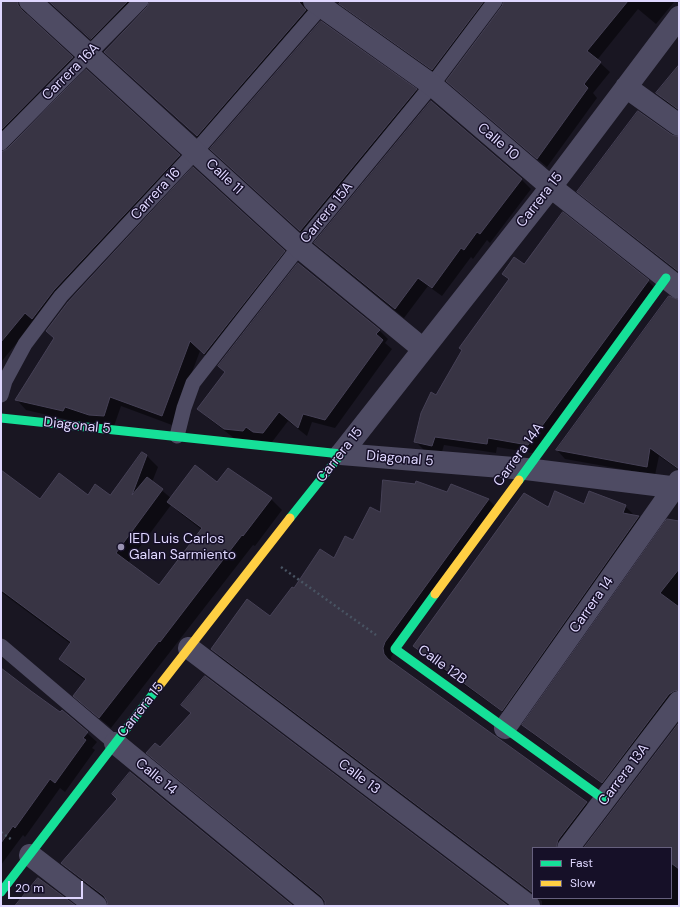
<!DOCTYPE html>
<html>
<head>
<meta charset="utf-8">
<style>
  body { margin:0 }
  #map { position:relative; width:680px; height:907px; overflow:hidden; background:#191622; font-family:"DM Sans",sans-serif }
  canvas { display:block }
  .frame { position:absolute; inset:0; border:2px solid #dfd7ff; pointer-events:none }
  .legend { position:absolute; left:532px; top:847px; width:140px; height:52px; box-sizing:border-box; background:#161028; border:1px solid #66607e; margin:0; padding:5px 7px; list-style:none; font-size:12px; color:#dfd7ff }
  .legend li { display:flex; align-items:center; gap:8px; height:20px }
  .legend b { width:20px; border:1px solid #66607e }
  .scale { position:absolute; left:8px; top:881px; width:75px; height:18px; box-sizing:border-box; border:2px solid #dfd7ff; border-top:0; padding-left:5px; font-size:12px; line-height:14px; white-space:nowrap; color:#dfd7ff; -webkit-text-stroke:3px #161028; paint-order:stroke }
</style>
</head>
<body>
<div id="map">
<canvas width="680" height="907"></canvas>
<div class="frame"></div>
<ul class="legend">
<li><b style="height:5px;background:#16e098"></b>Fast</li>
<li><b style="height:5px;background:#ffcf43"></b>Slow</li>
</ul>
<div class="scale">20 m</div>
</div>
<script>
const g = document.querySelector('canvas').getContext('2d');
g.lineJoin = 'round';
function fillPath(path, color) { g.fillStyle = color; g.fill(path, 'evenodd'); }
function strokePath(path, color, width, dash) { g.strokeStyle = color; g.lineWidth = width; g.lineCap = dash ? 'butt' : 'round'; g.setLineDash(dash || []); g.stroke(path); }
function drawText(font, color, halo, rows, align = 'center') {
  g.font = font + ' "DM Sans",sans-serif'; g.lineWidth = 3; g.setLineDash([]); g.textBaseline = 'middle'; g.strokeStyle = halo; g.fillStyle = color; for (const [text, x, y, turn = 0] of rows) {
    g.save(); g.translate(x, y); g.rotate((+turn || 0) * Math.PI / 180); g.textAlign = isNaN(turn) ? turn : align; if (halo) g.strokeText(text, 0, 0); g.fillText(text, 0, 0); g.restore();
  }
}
fillPath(new Path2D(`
  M1 1H31L27 8V15L29 19 81 67 4 146 1 153 179 156 188 165 35 321 1 362Z
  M49 1H315L310 9 206 145 114 61 148 8 151 1 144 4 100 48Z
  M333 1H675L656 24 638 9 597 60 610 72 593 93 597 98 547 167 457 90 503 7 505 1H501L442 78 345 9 338 2Z
  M321 22 416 90 426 100 311 240 221 158Z
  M679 66V111L666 102 657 93Z
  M679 138V273L587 200 578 192Z
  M522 180 531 189 490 243 487 240 473 259 471 257 442 296 428 286 404 318 324 252 315 243Z
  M284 252 294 262 215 363 200 351 172 425 121 406 114 426 73 421 26 410 16 399Z
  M524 266 648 281 657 290 538 454 497 447 496 453 444 445 441 455 424 450 415 441 437 396Z
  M669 297 679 301V470L659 456 655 475 565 459 557 450Z
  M379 330 388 339 385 343 392 349 335 428 312 422 307 436 288 421 272 442 234 438 208 418 198 409Z
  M143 453 147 456 158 467 152 482 172 499 217 483 271 499 282 510 255 546 253 545 111 728 86 707V681L71 670 60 659 71 644 1 592V471L40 500 88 496 110 497ZM171 505 180 513 202 530 159 586 128 563Z
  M451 485 489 500 498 509 391 657 392 664 586 803 595 812 568 848H533V894L221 658 212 649 270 618 294 589 334 560 354 542 380 513 448 494Z
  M585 505 625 506 634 515 633 516H639L647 525 511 718 422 655 414 646 548 509Z
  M679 522V703L612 791 533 734 524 725Z
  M1 668 30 692 87 733 97 742 92 748 95 750 65 792 60 788 25 837 23 835 1 865Z
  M679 724V906H542V901L538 898H671V848H585Z
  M160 749 507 906H326L324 900 157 762Z
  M63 863 292 906H109L108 901 72 872Z`), '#0007');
const building = new Path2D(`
  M1 1H18V5L22 10 73 57 1 130Z
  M49 1H128L91 39Z
  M150 1H298L306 10 197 136 104 52 147 7Z
  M341 1H484L432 70 339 4Z
  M504 1H628L587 51 601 62 584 84 588 88 537 159 446 81 502 6Z
  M321 21 417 89 300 231 210 149Z
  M679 65V110L656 93Z
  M86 69 180 155 54 290 32 319 25 313 1 342V152L7 149Z
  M431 101 522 179 480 234 477 232 464 250 461 248 432 288 418 278 395 309 314 243Z
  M638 111 672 135 679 137V272L577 192Z
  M193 167 285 251 204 354 190 341 162 416 110 397 104 416 89 415 65 407 63 411 15 400 54 338 46 331 68 302Z
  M563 212 649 280 528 445 488 438 487 444 435 437 432 446 414 442 421 413 431 392 436 395 462 350 459 348 509 279 502 274 514 257 524 264Z
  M298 263 380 330 376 334 383 340 325 420 303 414 298 428 279 412 263 433 253 432 246 427 243 431 224 429 197 409 225 372 218 366Z
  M669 296 679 300V469L650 448 647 467 556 450Z
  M142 452 147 455 132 495 147 477 163 489 116 553 159 585 202 528 167 502 195 465 217 482 228 468 272 498 243 536 242 535 160 642 159 641 99 718 73 696 86 679 59 659 71 642 1 590V470L40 499 59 473 88 495 95 484 110 495Z
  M383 480 415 484 416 481 447 492 451 484 489 499 385 642 383 648 384 654 388 659 587 802 558 840 556 848H533V893L211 649 247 599 270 616 292 587 294 588 320 549 334 558 345 536 353 540 370 507 380 512Z
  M555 491 584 504 589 491 626 505 623 513 639 516 502 711 413 646 524 493 548 507Z
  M667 519 679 521V569L660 593 679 607V690L674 691 669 694 602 783 522 725Z
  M1 668 31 691 60 712 62 710 88 732 83 738 86 740 55 783 50 779 15 828 13 826 1 843Z
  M205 676 508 906H325V901L321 896 146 753 155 743 160 747 191 713 181 705Z
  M679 723V869L671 863V848H584Z
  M130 772 293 906H108L107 901 104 896 61 863 117 799 112 794Z
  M38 878 45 883 76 906H15Z`);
fillPath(building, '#383444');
strokePath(building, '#464156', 1);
strokePath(new Path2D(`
  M281 567 376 635
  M1 832 12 840`), '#495463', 2.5, [2, 3]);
strokePath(new Path2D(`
  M1 143 141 1
  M1 395 5 381 25 344 61 296 196 151 326 1
  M177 436 184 408 193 383 299 247 432 85 495 1
  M1 646 115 743`), '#4e4b63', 15);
strokePath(new Path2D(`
  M30 1 299 247 423 349
  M314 1 432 85 551 187 679 288
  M626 87 679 125
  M341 454 551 187 679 17
  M341 454 526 469 679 488
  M189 648 529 906
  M505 728 679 481
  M115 743 313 906
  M568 848 679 702
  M30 855 96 906`), '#4e4b63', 22);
strokePath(new Path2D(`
  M1 418 341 454
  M519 480 666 278
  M290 518 341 454
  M435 594 395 649 605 800
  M1 892 156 690`), '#16e098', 9);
strokePath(new Path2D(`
  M435 594 519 480
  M156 690 290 518`), '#ffcf43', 9);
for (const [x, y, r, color] of [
  [121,547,4,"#9a93b2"]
]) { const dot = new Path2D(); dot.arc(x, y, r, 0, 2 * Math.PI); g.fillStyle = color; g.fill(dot); strokePath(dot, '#161028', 1.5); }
drawText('14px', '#dfd7ff', '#161028', [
  ["Carrera 16A",71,72,-45],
  ["Calle 10",498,142,40],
  ["Calle 11",224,177,43],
  ["Carrera 16",156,194,-47],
  ["Carrera 15",540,200,-52],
  ["Carrera 15A",327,213,-51],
  ["Diagonal 5",77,426,6],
  ["Carrera 15",340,455,-52],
  ["Carrera 14A",519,455,-54],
  ["Diagonal 5",400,459,5],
  ["Carrera 14",592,605,-55],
  ["Calle 12B",442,665,36],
  ["Carrera 15",141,710,-52],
  ["Carrera 13A",624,775,-53],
  ["Calle 14",156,777,39],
  ["Calle 13",359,777,37]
]);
drawText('14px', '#dfd7ff', '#161028', [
  ["IED Luis Carlos",129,539],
  ["Galan Sarmiento",129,555]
], 'left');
</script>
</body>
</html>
